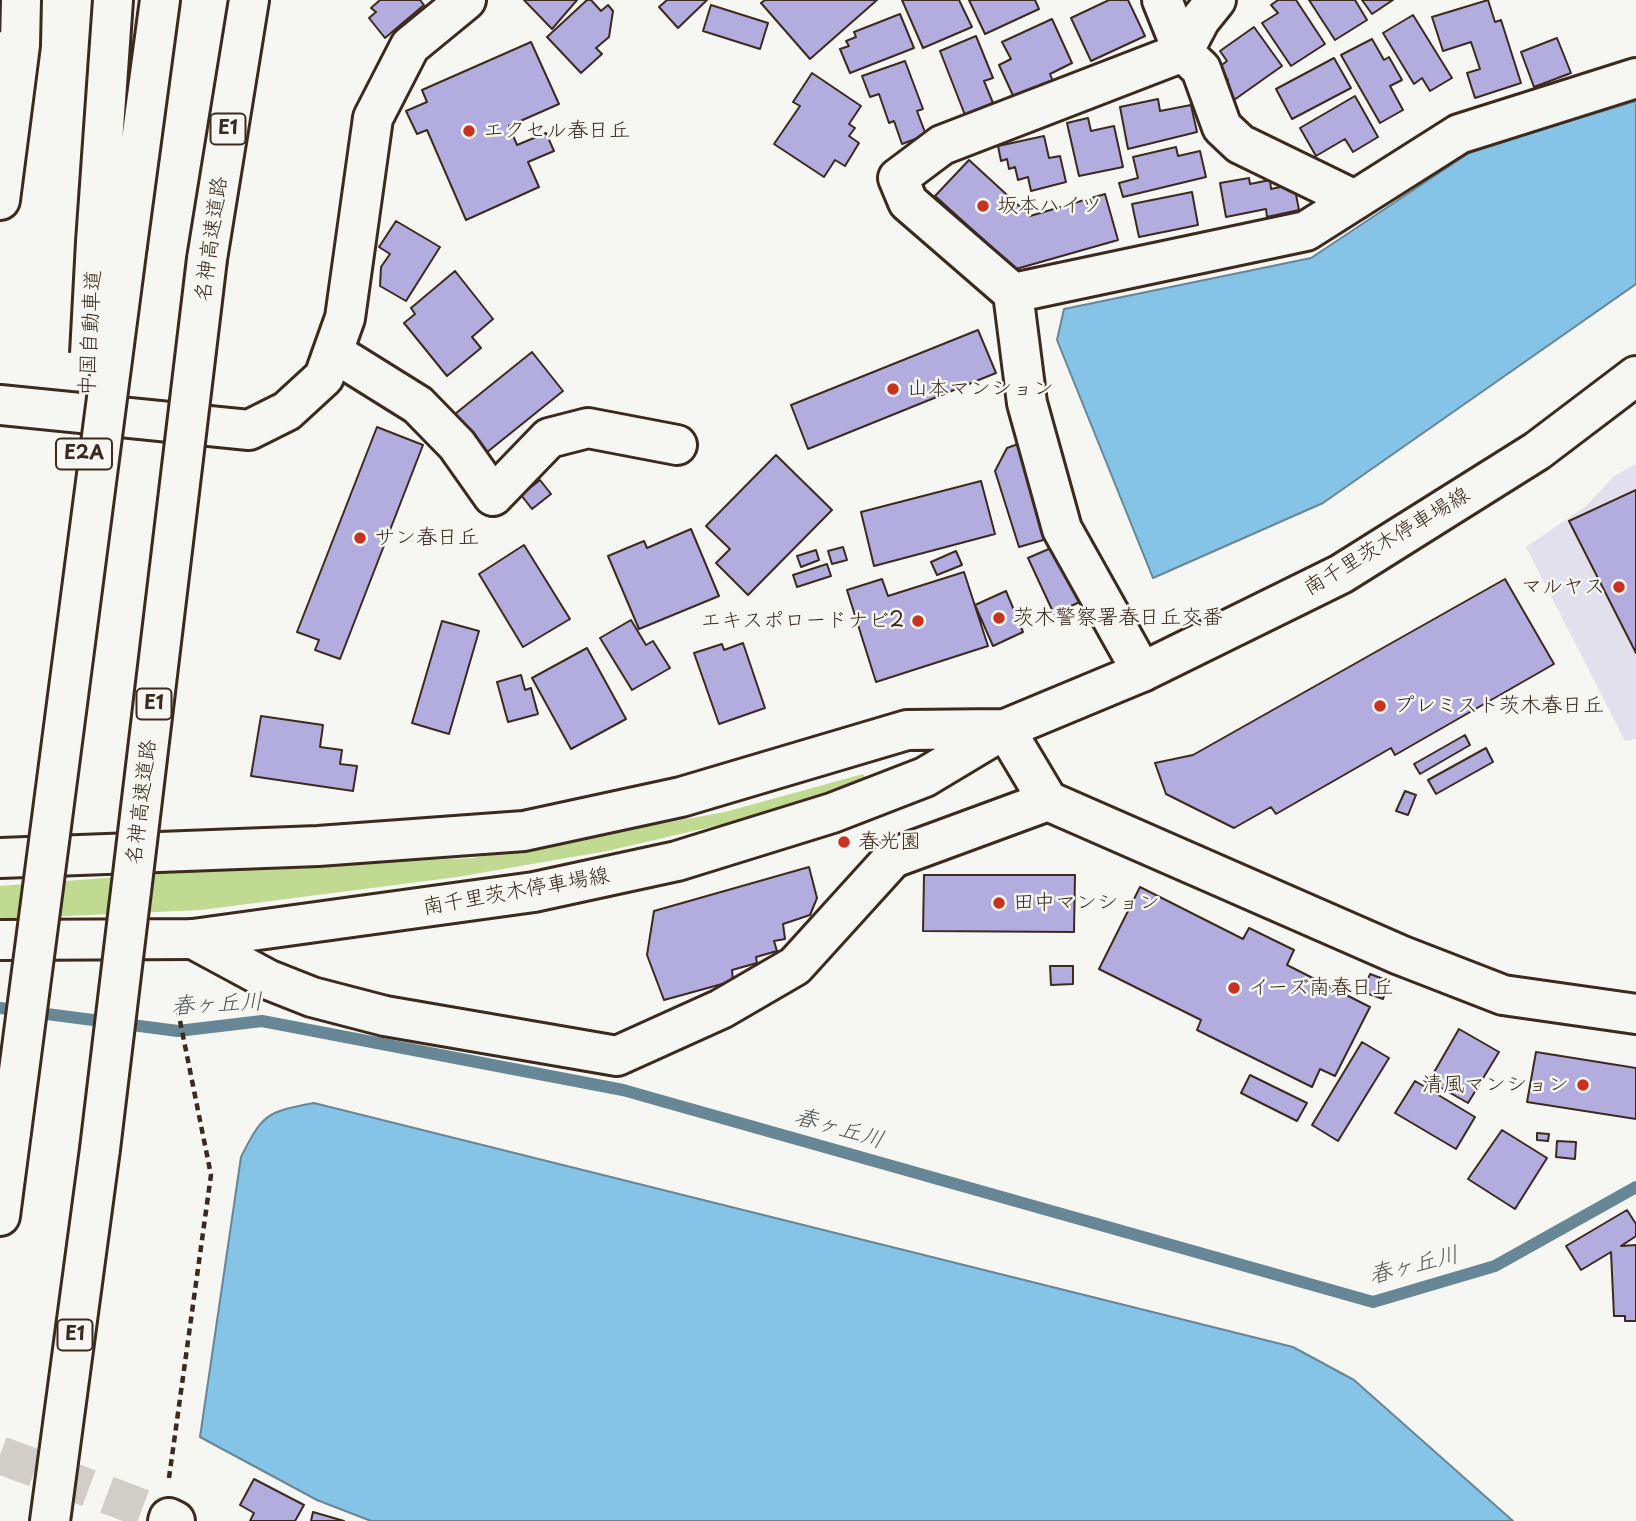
<!DOCTYPE html>
<html>
<head>
<meta charset="utf-8">
<style>
  body { margin:0 }
  canvas { display:block; background:#f6f6f2 }
</style>
</head>
<body>
<canvas width="1636" height="1521"></canvas>
<script>
const g = document.querySelector('canvas').getContext('2d');
g.lineJoin = 'round';
function fillPath(path, color) { g.fillStyle = color; g.fill(path, 'evenodd'); }
function strokePath(path, color, width, dash) { g.strokeStyle = color; g.lineWidth = width; g.lineCap = dash ? 'butt' : 'round'; g.setLineDash(dash || []); g.stroke(path); }
function drawText(font, color, halo, rows, align = 'center') {
  g.font = font + ' "Playpen Sans","Klee One",sans-serif'; g.lineWidth = 5; g.setLineDash([]); g.textBaseline = 'middle'; g.strokeStyle = halo; g.fillStyle = color; for (const [text, x, y, turn = 0] of rows) {
    g.save(); g.translate(x, y); g.rotate((+turn || 0) * Math.PI / 180); g.textAlign = isNaN(turn) ? turn : align; if (halo) g.strokeText(text, 0, 0); g.fillText(text, 0, 0); g.restore();
  }
}
fillPath(new Path2D(`
  M1636 464V739L1625 741 1526 547 1586 506 1614 476Z`), '#e2e0ec');
fillPath(new Path2D(`
  M863 774 866 779 728 823 607 851 457 877 201 910 0 919V886L210 870 472 858 725 812Z`), '#c1da91');
const water = new Path2D(`
  M1636 101V284L1323 503 1153 578 1057 340 1064 309 1311 258 1472 151Z
  M314 1103 1293 1347 1354 1380 1513 1521H371L317 1500 200 1437 241 1157C263 1113 267 1112 314 1103Z`);
fillPath(water, '#85c4e6');
strokePath(water, '#678696', 2);
strokePath(new Path2D(`
  M0 1008 178 1031 262 1021 623 1090 1373 1302 1495 1266 1636 1187`), '#678696', 12);
const building = new Path2D(`
  M380 0H420L424 5 385 38 369 18 376 12 371 8Z
  M524 0H577L552 29Z
  M587 0H591L601 11 608 5 613 11 609 37 596 48 602 54 581 73 547 37Z
  M667 0H707L678 28 659 7Z
  M765 0H877L810 59 761 3Z
  M902 0H959L972 27 923 48Z
  M969 0H1035L1039 9 985 34Z
  M1109 0H1128L1145 36 1091 61 1071 18Z
  M1278 0H1296L1325 44 1291 66 1262 23 1278 13 1271 5Z
  M1309 0H1355L1367 20 1335 40Z
  M1362 0H1393L1372 14Z
  M1488 0 1495 22 1501 20 1521 83 1475 98 1467 73 1480 69 1471 42 1443 51 1432 17Z
  M711 5 768 23 760 49 703 31Z
  M900 14 914 48 850 73 840 49 849 46 846 41 856 37 854 32Z
  M1413 15 1452 78 1430 91 1422 78 1414 84 1383 33Z
  M1052 19 1072 63 1050 74 1054 84 1016 102 999 65 1011 59 1002 42Z
  M1254 27 1282 66 1234 100 1222 84 1228 80 1219 67 1227 61 1220 51Z
  M976 36 993 78 984 81 993 103 965 115 940 51Z
  M1557 38 1571 73 1534 87 1521 52Z
  M1372 39 1384 60 1389 57 1402 80 1390 86 1403 110 1380 123 1341 55Z
  M531 42 559 104 509 126 517 145 546 133 554 151 528 162 539 187 466 220 427 130 417 134 406 111 427 102 422 90Z
  M1334 58 1351 88 1292 119 1276 89Z
  M905 61 923 109 917 111 926 135 902 144 894 121 889 123 879 94 870 97 862 76Z
  M812 73 861 106 849 124 855 128 849 136 859 143 845 166 835 160 824 177 774 144 800 106 793 102Z
  M1355 96 1378 137 1353 152 1345 139 1316 156 1300 128Z
  M1158 99 1160 111 1191 105 1197 132 1128 149 1120 107Z
  M1088 118 1091 131 1114 126 1123 167 1079 176 1067 123Z
  M1044 136 1049 158 1060 156 1066 182 1031 191 1028 177 1018 180 1015 167 1009 169 1007 159 1001 161 998 146Z
  M1176 147 1178 156 1200 151 1206 177 1123 197 1119 183 1138 178 1133 157Z
  M969 160 1030 216 1105 194 1118 240 1016 269 935 196Z
  M1249 178 1250 184 1270 180 1271 189 1294 184 1299 210 1267 217 1266 209 1226 217 1220 183Z
  M1192 192 1198 225 1139 237 1132 204Z
  M396 221 440 247 406 301 380 286 381 267 390 254 379 247Z
  M455 271 493 319 472 337 481 348 447 376 404 323 415 314 411 308Z
  M978 330 996 373 808 449 791 405Z
  M532 352 563 391 486 453 455 414Z
  M377 427 423 445 340 659 315 650 319 640 297 632Z
  M1021 443 1050 538 1019 547 995 471 1007 448Z
  M776 455 832 510 748 595 716 563 730 549 706 526Z
  M540 480 551 494 532 509 521 495Z
  M981 481 995 534 874 566 861 512Z
  M1636 490V653L1569 521Z
  M691 529 719 596 639 629 608 556 644 541 647 548Z
  M524 545 570 619 523 647 479 574Z
  M1058 545 1084 600 1054 614 1028 558Z
  M843 547 847 560 832 564 828 551Z
  M816 550 819 560 801 567 797 556Z
  M956 551 962 565 937 575 931 562Z
  M827 564 831 576 797 587 793 575Z
  M964 572 988 646 876 682 847 590 882 579 888 596Z
  M1505 579 1554 664 1395 755 1391 748 1276 814 1271 807 1234 828 1166 794 1155 763 1193 755Z
  M1006 591 1023 632 993 646 975 605Z
  M631 620 646 645 653 641 670 668 632 690 600 638Z
  M442 621 479 631 449 734 412 723Z
  M743 643 765 708 719 724 694 653 722 644 724 650Z
  M587 648 626 719 571 749 532 678Z
  M521 675 525 690 531 688 538 714 508 722 497 682Z
  M261 716 323 725 320 747 342 750 340 764 357 766 353 791 251 776Z
  M1465 735 1470 745 1420 774 1414 764Z
  M1486 748 1493 762 1436 794 1428 780Z
  M1405 791 1416 795 1408 815 1396 811Z
  M809 867 817 898 810 915 783 924 785 939 774 941 777 951 756 957 757 963 732 970 733 981 664 1000 647 955 654 911Z
  M924 875H1075L1074 932 923 931Z
  M1140 887 1243 939 1249 928 1294 950 1287 965 1370 1007 1335 1076 1320 1069 1312 1087 1197 1030 1201 1020 1099 969Z
  M1050 966H1073V984L1051 985Z
  M1370 974 1389 981 1383 999 1363 992Z
  M1459 1029 1499 1052 1468 1103 1429 1081Z
  M1362 1042 1389 1058 1338 1141 1312 1125Z
  M1536 1052 1636 1068V1119L1527 1102Z
  M1250 1075 1307 1103 1297 1121 1241 1093Z
  M1415 1081 1475 1117 1456 1149 1395 1113Z
  M1502 1130 1547 1158 1515 1209 1468 1179Z
  M1537 1133 1549 1134 1548 1141 1537 1140Z
  M1557 1141 1576 1142 1575 1159 1556 1157Z
  M1627 1210 1636 1224V1236L1621 1246 1636 1245V1321H1625V1316H1614L1611 1252 1581 1270 1566 1246Z
  M254 1479 304 1505 295 1521H250L254 1513 240 1505Z
  M313 1512 344 1521H311Z`);
fillPath(building, '#b2adde');
strokePath(building, '#3b2a1e', 2);
strokePath(new Path2D(`
  M0 1455 169 1518`), '#d1cdc8', 38, [38, 19]);
const minor = new Path2D(`
  M1162 0 1183 52 1201 69 1222 127 1240 144 1355 200
  M0 53 20 45 21 0
  M0 200 20 45
  M1013 293 1306 231 1459 134 1636 78
  M333 352 418 405 457 445 493 496 549 438 588 428 677 445
  M0 405 249 430 287 411 324 377 345 318 373 118 410 46 466 0
  M1142 672 1062 529 1027 403 1013 293 908 202 898 178 942 145 1183 52 1200 20 1216 0
  M1005 729 1048 801 1400 955 1503 995 1636 1014
  M193 939 269 980 312 997 385 1016 617 1056 721 1009 795 966 893 858 1048 801
  M168 1521 169 1518 175 1521`);
const secondary = new Path2D(`
  M0 858 318 846 524 831 681 797 907 730 1002 729
  M0 940 193 939 534 892 677 861 832 813 925 777 1005 729 1142 672 1341 574 1537 451 1636 376`);
const motorway = new Path2D(`
  M96 242 113 0
  M127 245 160 0
  M207 259 249 0
  M0 1216 11 1132
  M50 1521 100 1149`);
strokePath(minor, '#3b2a1e', 44);
strokePath(secondary, '#3b2a1e', 44);
strokePath(motorway, '#3b2a1e', 44);
strokePath(new Path2D(`
  M169 1478 211 1175 177 1006`), '#3b2a1e', 4.5, [7, 5]);
strokePath(minor, '#f6f6f2', 38);
strokePath(secondary, '#f6f6f2', 38);
strokePath(motorway, '#f6f6f2', 38);
const motorwayBridge = new Path2D(`
  M90 354 96 242
  M11 1132 127 245
  M100 1149 207 259`);
strokePath(motorwayBridge, '#3b2a1e', 44, []);
strokePath(motorwayBridge, '#f6f6f2', 38);
for (const [x, y, r, color] of [
  [469,131,7,"#c8321e"],
  [983,206,7,"#c8321e"],
  [893,389,7,"#c8321e"],
  [360,538,7,"#c8321e"],
  [1619,587,7,"#c8321e"],
  [999,618,7,"#c8321e"],
  [918,621,7,"#c8321e"],
  [1380,706,7,"#c8321e"],
  [844,842,7,"#c8321e"],
  [999,903,7,"#c8321e"],
  [1234,988,7,"#c8321e"],
  [1583,1085,7,"#c8321e"]
]) { const dot = new Path2D(); dot.arc(x, y, r, 0, 2 * Math.PI); g.fillStyle = color; g.fill(dot); strokePath(dot, '#f6f6f2', 2.5); }
for (const [x, y, w] of [
  [228,129,35],
  [84,454,56],
  [154,704,35],
  [75,1335,35]
]) { const box = new Path2D(); box.roundRect(x - w / 2, y - 15.5, w, 31, 5); g.fillStyle = '#f6f6f2'; g.fill(box); strokePath(box, '#3b2a1e', 2); }
drawText('bold 19px', '#3b2a1e', null, [
  ["E1",228,129],
  ["E2A",84,454],
  ["E1",154,704],
  ["E1",75,1335]
]);
drawText('21px', '#3b2a1e', '#f6f6f2', [
  ["エクセル春日丘",483,131],
  ["坂本ハイツ",997,206],
  ["山本マンション",907,389],
  ["サン春日丘",374,538],
  ["マルヤス",1605,587,"right"],
  ["茨木警察署春日丘交番",1013,618],
  ["エキスポロードナビ2",904,621,"right"],
  ["プレミスト茨木春日丘",1394,706],
  ["春光園",858,842],
  ["田中マンション",1013,903],
  ["イーズ南春日丘",1248,988],
  ["清風マンション",1569,1085,"right"]
], 'left');
drawText('21px', '#3b2a1e', '#f6f6f2', [
  ["名神高速道路",212,239,-82],
  ["中国自動車道",91,333,-87],
  ["南千里茨木停車場線",1387,542,-31],
  ["名神高速道路",142,802,-83],
  ["南千里茨木停車場線",516,892,-10]
]);
drawText('italic 23px', '#51585a', '#f6f6f2', [
  ["春ヶ丘川",217,1005,-3],
  ["春ヶ丘川",839,1129,16],
  ["春ヶ丘川",1414,1266,-14]
]);
</script>
</body>
</html>
